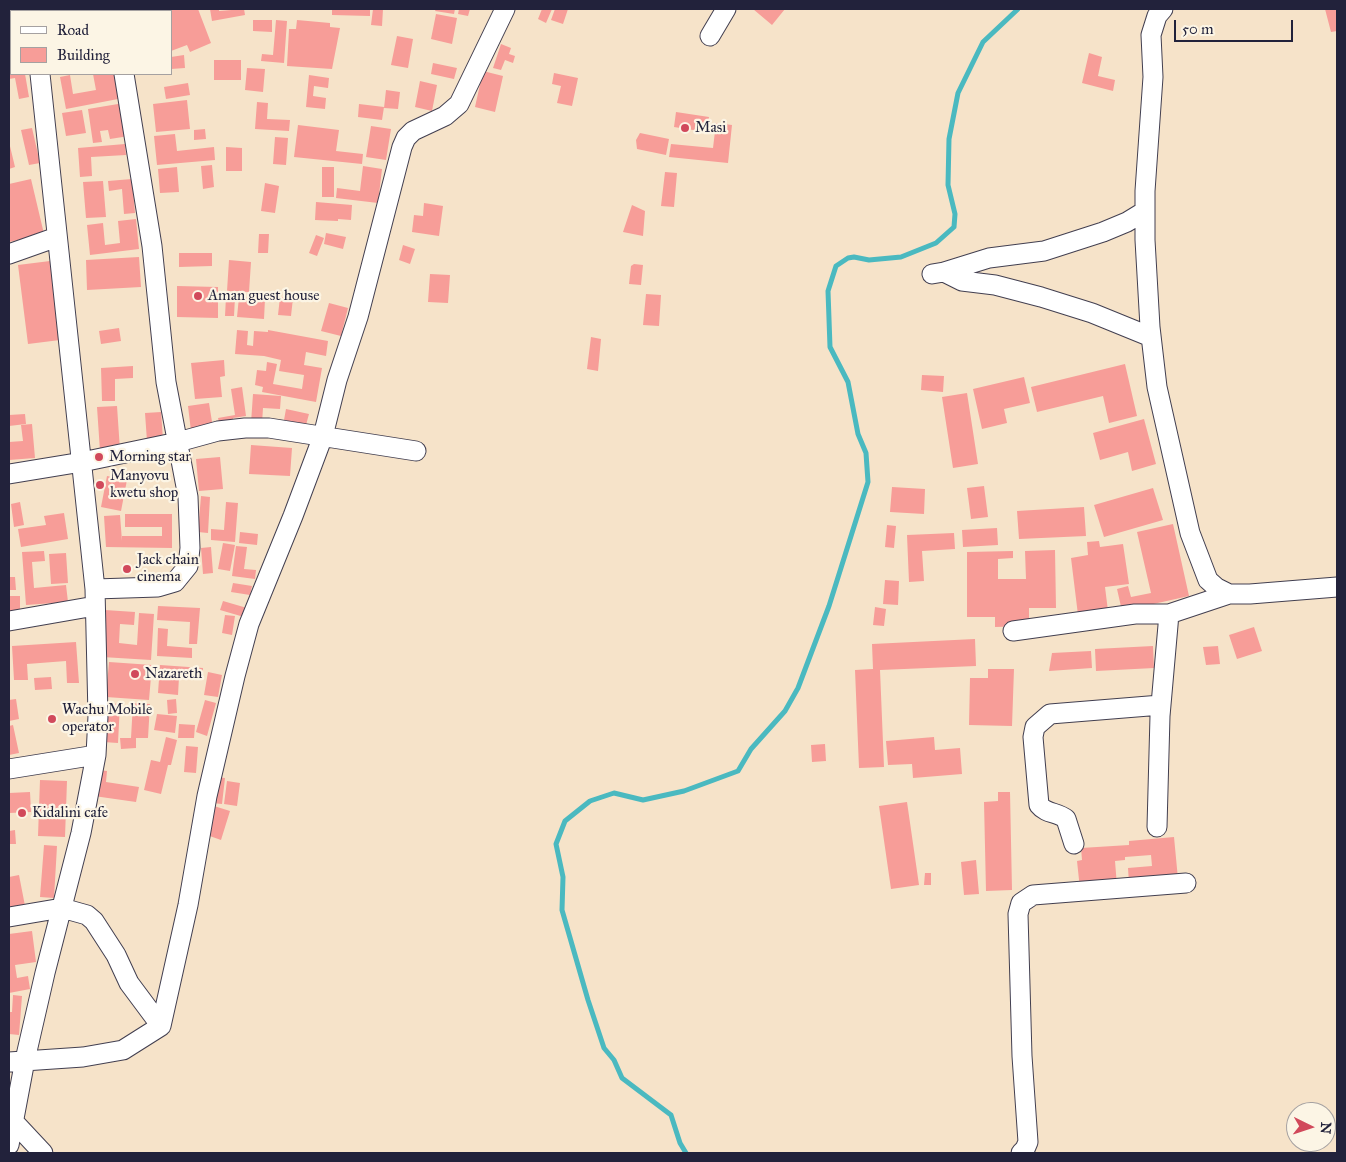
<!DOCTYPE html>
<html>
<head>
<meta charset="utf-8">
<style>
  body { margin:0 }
  #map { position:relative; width:1346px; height:1162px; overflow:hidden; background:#f6e3c9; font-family:"IM FELL Great Primer",serif }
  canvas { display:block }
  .frame { position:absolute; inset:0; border:10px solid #22223b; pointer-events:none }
  .legend { position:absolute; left:10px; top:10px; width:162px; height:65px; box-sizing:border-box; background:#fcf5e5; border:1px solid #a5a1a1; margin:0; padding:6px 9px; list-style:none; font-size:15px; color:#22223b }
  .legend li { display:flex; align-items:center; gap:10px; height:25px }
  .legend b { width:25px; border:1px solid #a5a1a1 }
  .north { position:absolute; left:1286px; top:1102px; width:50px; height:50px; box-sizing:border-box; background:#fcf5e5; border:1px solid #a5a1a1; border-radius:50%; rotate:94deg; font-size:14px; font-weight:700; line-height:20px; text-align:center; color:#22223b }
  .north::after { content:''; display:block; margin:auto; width:18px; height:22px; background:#d1495b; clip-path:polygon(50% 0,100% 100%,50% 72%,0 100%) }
  .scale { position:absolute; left:1174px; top:20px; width:119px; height:22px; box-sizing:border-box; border:2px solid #22223b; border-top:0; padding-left:6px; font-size:15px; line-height:18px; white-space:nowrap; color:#22223b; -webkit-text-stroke:4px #fcf5e5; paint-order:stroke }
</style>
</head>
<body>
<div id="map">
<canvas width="1346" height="1162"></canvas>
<div class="frame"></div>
<ul class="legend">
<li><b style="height:6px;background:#fff"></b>Road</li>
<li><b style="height:14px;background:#f79d98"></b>Building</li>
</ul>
<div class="north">N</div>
<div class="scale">50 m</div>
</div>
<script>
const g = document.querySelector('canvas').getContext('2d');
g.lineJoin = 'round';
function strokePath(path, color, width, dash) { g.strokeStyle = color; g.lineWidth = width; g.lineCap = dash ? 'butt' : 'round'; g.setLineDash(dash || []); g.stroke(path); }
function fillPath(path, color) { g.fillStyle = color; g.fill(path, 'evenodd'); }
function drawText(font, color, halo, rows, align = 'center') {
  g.font = font + ' "IM FELL Great Primer",serif'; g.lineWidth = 4.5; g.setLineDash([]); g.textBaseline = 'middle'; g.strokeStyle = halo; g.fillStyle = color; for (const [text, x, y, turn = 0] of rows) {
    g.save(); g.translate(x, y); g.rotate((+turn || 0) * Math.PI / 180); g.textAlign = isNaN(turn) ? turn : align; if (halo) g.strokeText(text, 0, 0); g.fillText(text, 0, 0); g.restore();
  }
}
strokePath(new Path2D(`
  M686 1153 680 1143 671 1115 622 1078 614 1060 604 1048 588 1000 562 910 563 877 556 844 565 821 590 801 614 793 643 800 684 791 738 771 751 749 785 711 798 688 829 606 868 482 866 453 858 434 848 382 830 347 828 291 836 266 848 258 854 257 869 260 901 257 936 243 954 227 955 214 948 185 949 139 958 93 983 42 1018 9`), '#4ab9c0', 5);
fillPath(new Path2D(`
  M135 9H198L211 43 190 52 187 45 171 51V11H136Z
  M210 9H219V11L244 9 245 15 212 21Z
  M332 9H370V16L332 15Z
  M373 9H383L382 26 371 25Z
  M436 9H455L454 14 435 11Z
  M459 9H470L468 16 458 14Z
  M542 9H552L546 23 538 19Z
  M555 9H568L563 24 551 20Z
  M753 9H785L772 25Z
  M1325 9H1337V31L1331 32Z
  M436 14 457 18 452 44 431 39Z
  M253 20H272V32L253 31Z
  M276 20 287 21 284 63 261 61 262 54 273 55Z
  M297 20 330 23V27L340 28 332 69 287 66 289 29H296Z
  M397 36 413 39 408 68 391 65Z
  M501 44 511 48 509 54 515 56 513 63 505 60 501 70 493 68Z
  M1089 53 1102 57 1098 76 1115 80 1113 91 1082 83Z
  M184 55 185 68 171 69V57Z
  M214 60H241V80H214Z
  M433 63 457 68 454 79 431 74Z
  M9 64H11V74H25L29 97 19 99 15 78 9 79Z
  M247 68 265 69 263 92 245 90Z
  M483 71 503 76 495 112 475 107Z
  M554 73 578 78 572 106 557 103 561 86 552 84Z
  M93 74H114L118 99 66 109 60 77 70 75 73 94 96 90Z
  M309 75 329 78 328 88 314 86 313 96 326 98 325 109 306 107Z
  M420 81 437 85 432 111 415 107Z
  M188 83 190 95 166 99 164 87Z
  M386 90 400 92 398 109 384 108Z
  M187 100 190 129 156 132 153 104Z
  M257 102 268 103 267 119 290 120 289 131 255 129Z
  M124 103 129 136 110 139 108 130 100 131 102 142 93 143 88 109Z
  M359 104 384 107 382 120 358 117Z
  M82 110 86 133 66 136 62 113Z
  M676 112 709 117 706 132 674 127Z
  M716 123 732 125 728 163 669 157 671 144 713 148Z
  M298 125 339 130 336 151 363 154 362 164 294 157Z
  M371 126 391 129 386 160 366 157Z
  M32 128 40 163 29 165 21 130Z
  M205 129 206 139 194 140V130Z
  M640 133 669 139 666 155 637 149 636 140Z
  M175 134 177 151 214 147 215 160 157 165 154 136Z
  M275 137 288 138 286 165 273 164Z
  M9 142 15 167 9 169Z
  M125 144 126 155 91 157 92 176 80 177 78 148Z
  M226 147 242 148V171H226Z
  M212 165 214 187 203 189 201 166Z
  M363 166 382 169 378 203 336 198 337 188 360 191Z
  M177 167 179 192 160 193 158 169Z
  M322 167H334V197H322Z
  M665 172 677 173 674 207 661 206Z
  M31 179 44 234 9 242V184Z
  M132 179 135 213 124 214 122 189 109 191 108 181Z
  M103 181 106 217 86 218 83 182Z
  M265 183 279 186 275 213 261 211Z
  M316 202 352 205 351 220 338 219V221L315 220Z
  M424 203 443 206 439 236 412 232 414 215 423 216Z
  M632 205 645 211 643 236 623 232Z
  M136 219 139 249 90 255 87 225 103 223 105 245 120 243 118 221Z
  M326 233 346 237 343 249 324 244Z
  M259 234H269L268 253H258Z
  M316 235 324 238 317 256 309 253Z
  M403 245 415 249 410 264 399 260Z
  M179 253H212V266L179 267Z
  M139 257 141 287 87 290 86 260Z
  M229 260 251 262 249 292 227 291Z
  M50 261 60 340 28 344 18 265Z
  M634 264 643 265 641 285 629 284 631 266Z
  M430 274 450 275 448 303 428 302Z
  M177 286 218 287V318L177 317Z
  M646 294 661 295 659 326 643 325Z
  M226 297H235L234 316H225Z
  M239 297 265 299 264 319 237 317Z
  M280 297 293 298 291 316 278 315Z
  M329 303 348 308 341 336 321 331Z
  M119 328 121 341 101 344 99 331Z
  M237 330 248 331 247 345 253 346 254 331 268 332V330L328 341 326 356 306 352 304 365 322 368 316 402 262 392 263 387 255 385 257 370 266 371 267 362 277 364 273 384 302 389 304 375 279 371 281 360 264 356 235 354Z
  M591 337 601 339 598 371 587 369Z
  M224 360 225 376 220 377 222 397 195 399 191 363Z
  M1125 364 1137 416 1109 423 1103 396 1037 412 1031 387Z
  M133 366V378L115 379V401H102L101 368Z
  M922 375 944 376 943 392 921 390Z
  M1024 377 1030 403 1004 409 1007 423 982 429 973 389Z
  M242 387 246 416 233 418 234 424 220 426 218 418 235 415 231 389Z
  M967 393 978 464 953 468 942 397Z
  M253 394 281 396 280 409 263 408 262 423H251Z
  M209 403 213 428 191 431 188 406Z
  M117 406 120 450 100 451 97 407Z
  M286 409 309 414 306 425 284 420Z
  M161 412 163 439 147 441 145 413Z
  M25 414 26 424 9 426V415Z
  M1144 419 1156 464 1132 471 1128 452 1100 460 1093 433Z
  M32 424 35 458 9 460V442L23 441 21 425Z
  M251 445 292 448 290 476 249 474Z
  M220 457 223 489 199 491 196 459Z
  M107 476 127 480 121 511 101 507Z
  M984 486 988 517 971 519 967 488Z
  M892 487 925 489 924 514 890 512Z
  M1153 488 1163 520 1104 537 1094 505Z
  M201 496 210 497 208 533 198 532Z
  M20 502 24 525 14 527 11 504Z
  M226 502 238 503 235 542 211 540V529L224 530Z
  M1084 507 1086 536 1019 539 1017 511Z
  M64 513 68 539 21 547 18 529 46 525 44 516Z
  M125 514H172V548L106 547 104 516 120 515 122 541V536H162V527H125Z
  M1173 524 1189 596 1122 611 1117 589 1128 586 1131 597 1151 593 1137 532Z
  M887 525 896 526 894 548 885 547Z
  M997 528 998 545 963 547 962 530Z
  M240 532 258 534 257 545 239 543Z
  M954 533 955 549 922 551 924 581 909 582 907 535Z
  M1099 541 1100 547 1123 544 1129 584 1105 587 1108 611 1078 615 1071 558 1088 555 1087 542Z
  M223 543 235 545 230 571 218 569Z
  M236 546 247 547 244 569 256 570 255 579 232 576Z
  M211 547 213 573 203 574 201 548Z
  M1055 550 1056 608H1029V626L995 627V617H967V552L1013 551V558L998 559V579H1026L1025 551Z
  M44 551 45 561 32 562 34 588 66 585 68 602 26 605 22 552Z
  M66 553 68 583 51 584 49 554Z
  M9 577H15L16 590H9Z
  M885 580 899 581 898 605 883 604Z
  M233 583 252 586 250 595 231 592Z
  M9 596H20V611H9Z
  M223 601 247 608 244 617 220 610Z
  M158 606 200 608 197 644H189L190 622 157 620Z
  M875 607 886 609 884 626 873 625Z
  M105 610 135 612 134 625 120 624 119 643 137 645 139 613 154 614 151 660 102 657Z
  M225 615 235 616 232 635 222 633Z
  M1254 627 1262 651 1237 659 1229 635Z
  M158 628 168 629 167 646 192 648V658L157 656Z
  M975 639 976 666 880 670 884 767 859 768 855 670 873 669 872 644Z
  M76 642 79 683H67L66 661 27 664 28 680H14L12 646Z
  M1153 646 1154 668 1096 671 1095 649Z
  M1218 646 1220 664 1206 665 1203 647Z
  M1091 651 1092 668 1049 671 1052 653Z
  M109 662 152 665 149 700 106 697Z
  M160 665 203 668 202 679 179 677 178 695 158 693Z
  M988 669H1014L1012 726 969 725 970 678H988Z
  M208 672 222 675 218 697 204 695Z
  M51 677 52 689 35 690 34 678Z
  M16 699 19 719 9 721V700Z
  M176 699 177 713 168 714 167 700Z
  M205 700 216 703 207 736 196 732Z
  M106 703 120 704 118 743 103 742Z
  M133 703 150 704 148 738H136V748L121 749 120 738H131Z
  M157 714 177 716 175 733 154 730Z
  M179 724 195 725 194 738H178Z
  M13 725 19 753 9 755V726Z
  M166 737 177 740 171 765H168L161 794 144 790 151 760 160 762Z
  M934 737 935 750 960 748 962 774 913 778 912 764 888 765 886 741Z
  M825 744 826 761 812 762 811 745Z
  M186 746 198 747 196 773 184 772Z
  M98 770 107 771 106 782 139 787 136 802 94 796Z
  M215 777 225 778 222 804 212 803Z
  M40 780 67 781 65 837 38 836Z
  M227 781 240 783 237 806 224 804Z
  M30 792 31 812 9 813V793Z
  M998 792H1010L1012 890 986 891 984 802 998 801Z
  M907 802 919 885 891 889 879 806Z
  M214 806 230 811 221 840 204 834Z
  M15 830 16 844H9V831Z
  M1174 837 1178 879 1129 883 1128 868 1152 866 1151 855 1125 857V860L1115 861 1117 886 1080 889 1077 861 1082 860 1081 848 1129 845V841Z
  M44 845 57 846 54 898 40 897Z
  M976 860 979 894 964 895 961 862Z
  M925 873H931V885H924Z
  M19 875 26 911 9 914V877Z
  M32 931 36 962 15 965 17 978 28 976 30 989 9 993V934Z
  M13 995 22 996 19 1035 9 1034V1012H12Z`), '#f79d98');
const minor = new Path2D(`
  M33 9 34 11
  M113 9 114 11
  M1163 9 1157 16 1151 35 1153 77 1145 191V240L1150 327 1157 387 1190 533 1208 580 1217 588 1229 594H1250L1337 587
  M710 36 726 9
  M9 254 57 237
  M944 272 989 258 1044 251 1103 232 1127 222 1145 211
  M932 274 944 272 962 281 995 285 1041 297 1092 313 1151 337
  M9 474 82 462 178 442 218 431 245 428H269L416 451
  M95 589 158 587 175 582 188 566 190 548 188 497 166 382 152 246 124 74
  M9 621 95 606
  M1013 631 1135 614H1169L1229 594
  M9 769 96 755
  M1157 827 1160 716 1169 614
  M1074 844 1066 819C1058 812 1046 814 1039 805L1033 737 1035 727 1050 714 1161 705
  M9 917 62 908 87 915 94 921 116 955 129 983 161 1026
  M9 1062 83 1057 123 1050 161 1026 188 905 207 796 235 676 249 624 293 516 323 436 337 380 358 317 402 147 406 138 413 131 445 116 459 104 505 9
  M14 1122 43 1153
  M9 1145 25 1060 45 973 81 833 96 755 98 716 95 589 40 74
  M1021 1153 1025 1149 1028 1142 1022 1056 1018 914 1021 903 1033 895 1186 883`);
strokePath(minor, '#423f50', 21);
strokePath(minor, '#fff', 19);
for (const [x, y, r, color] of [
  [685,128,5,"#d1495b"],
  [198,296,5,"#d1495b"],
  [99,457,5,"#d1495b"],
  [100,485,5,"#d1495b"],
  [127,569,5,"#d1495b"],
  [135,674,5,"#d1495b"],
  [52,719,5,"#d1495b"],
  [22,813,5,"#d1495b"]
]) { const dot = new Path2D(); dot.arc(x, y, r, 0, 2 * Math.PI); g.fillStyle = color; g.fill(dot); strokePath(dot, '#fcf5e5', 2); }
drawText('15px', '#22223b', '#fcf5e5', [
  ["Masi",695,128],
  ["Aman guest house",208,296],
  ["Morning star",109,457],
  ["Manyovu",110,476],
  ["kwetu shop",110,493],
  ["Jack chain",137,560],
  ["cinema",137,577],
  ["Nazareth",145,674],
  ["Wachu Mobile",62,710],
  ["operator",62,727],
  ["Kidalini cafe",32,813]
], 'left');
</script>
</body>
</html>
